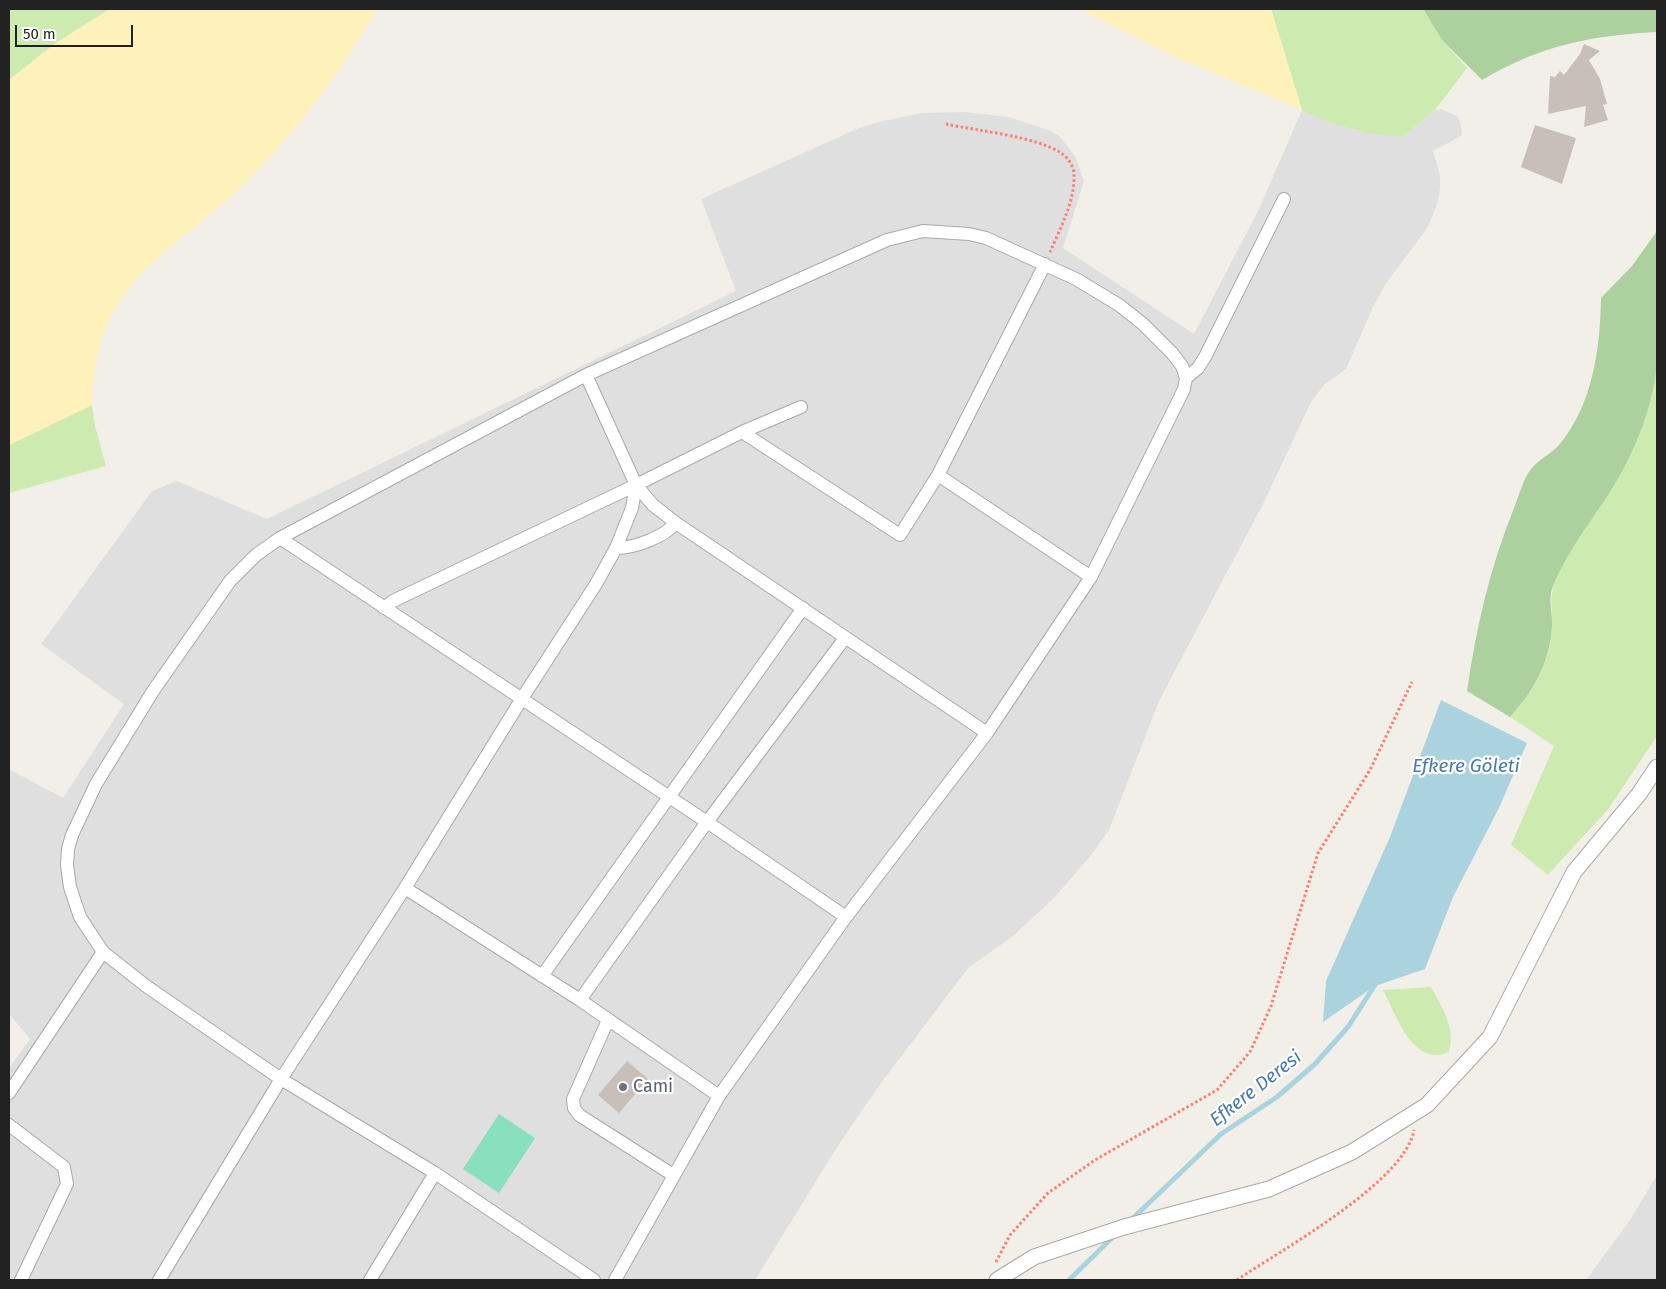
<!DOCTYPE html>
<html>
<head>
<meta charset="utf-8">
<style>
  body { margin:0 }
  #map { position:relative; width:1666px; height:1289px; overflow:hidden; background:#f2efe9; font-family:"Fira Sans",sans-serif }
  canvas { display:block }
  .frame { position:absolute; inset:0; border:10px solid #222; pointer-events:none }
  .scale { position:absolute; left:15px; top:25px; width:118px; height:22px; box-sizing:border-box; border:2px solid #222; border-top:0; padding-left:6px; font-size:15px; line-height:18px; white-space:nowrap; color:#222; -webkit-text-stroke:4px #fff; paint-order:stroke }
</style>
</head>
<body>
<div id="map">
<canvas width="1666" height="1289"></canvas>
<div class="frame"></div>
<div class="scale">50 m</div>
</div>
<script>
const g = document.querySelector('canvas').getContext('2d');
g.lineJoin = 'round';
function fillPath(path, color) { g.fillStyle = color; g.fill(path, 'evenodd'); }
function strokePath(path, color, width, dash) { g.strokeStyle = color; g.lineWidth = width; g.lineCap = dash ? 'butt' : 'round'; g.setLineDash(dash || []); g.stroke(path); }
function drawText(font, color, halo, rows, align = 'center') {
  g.font = font + ' "Fira Sans",sans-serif'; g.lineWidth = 4.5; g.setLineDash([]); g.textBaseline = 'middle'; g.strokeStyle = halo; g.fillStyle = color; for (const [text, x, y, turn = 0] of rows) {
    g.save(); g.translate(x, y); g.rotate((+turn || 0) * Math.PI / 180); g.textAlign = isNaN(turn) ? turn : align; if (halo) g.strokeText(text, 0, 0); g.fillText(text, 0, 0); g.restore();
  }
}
fillPath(new Path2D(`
  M1441 109 1457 116 1461 125 1462 132 1461 136 1433 151 1440 175V188L1438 201 1428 227 1385 285 1373 307 1346 369 1325 384 1311 402 1264 502 1159 701 1109 830 1092 854 1054 898 1013 936 968 968 881 1083 839 1144 755 1280H9V1068L30 1039 9 1014V769L63 798 124 704 41 644 152 491 177 481 267 519 736 291 701 199 859 128 879 122 921 113 964 112 1008 117 1051 131 1060 137 1075 156 1084 181 1063 248 1194 334 1259 209 1302 110 1353 130 1403 137 1435 110Z
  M1657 1175V1280H1586L1630 1220Z`), '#e0dfdf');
fillPath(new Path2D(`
  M9 9H110L56 43 9 80Z
  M1271 9H1423L1442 40 1467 68 1435 110 1403 137C1366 135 1334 126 1302 110Z
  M1657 366V736L1609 808 1548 875 1511 845 1554 746 1510 717C1534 691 1551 661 1552 625 1553 604 1548 599 1557 577 1574 535 1606 504 1626 463 1642 432 1648 399 1657 366Z
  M92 405 95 426 106 466 9 493V445Z
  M1431 987C1442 1008 1456 1027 1449 1052 1413 1068 1396 1015 1383 990Z`), '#cdebb0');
fillPath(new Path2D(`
  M1423 9H1657V32C1588 36 1542 45 1482 80L1442 40Z
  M1657 231C1657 275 1661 321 1657 364 1654 397 1642 432 1627 462 1605 507 1571 540 1552 589 1548 600 1553 614 1552 626 1550 662 1534 691 1510 717L1467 691C1476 628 1490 567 1514 508 1519 496 1523 479 1531 469 1538 460 1551 454 1559 445 1593 404 1600 349 1601 298L1632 266Z`), '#add19e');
fillPath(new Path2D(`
  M110 9H377C343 69 302 124 255 173 177 254 94 274 92 405L9 445V80L56 43Z
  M1079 9H1271L1302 110 1173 56Z`), '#fff1ba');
fillPath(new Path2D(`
  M499 1114 535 1138 499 1193 463 1169Z`), '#88e0be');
fillPath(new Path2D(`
  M1441 700 1527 743 1499 808 1453 897 1425 969 1375 986 1323 1022 1326 981 1390 837Z`), '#aad3df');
strokePath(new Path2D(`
  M1130 1221 1221 1134 1277 1097 1315 1064 1348 1027 1378 980
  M1069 1280 1115 1235`), '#aad3df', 5);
fillPath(new Path2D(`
  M1584 44 1600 51 1589 60 1600 79 1607 104 1603 105 1608 120 1584 127 1586 106 1548 114 1550 76 1555 77 1560 71 1564 75 1580 54Z
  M1535 125 1576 138 1562 184 1521 167Z
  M627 1061 648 1079 619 1113 598 1095Z`), '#c7bfb8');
const minor = new Path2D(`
  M586 375 636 485 653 505 676 523 987 733
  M1186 378 1198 368 1205 357 1284 199
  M742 432 900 535 938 475 1045 264
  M938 475 1091 577
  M280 538 707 822 846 917
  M616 548C635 548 664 537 676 523
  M384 608 393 601 636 485
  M405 888 580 1000 719 1096
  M542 976 803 608
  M580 1000 707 822 845 638
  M608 1020 573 1099 574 1108 579 1115 673 1175
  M9 1093 103 952
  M9 1125 64 1167 67 1184 21 1280
  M159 1280 281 1079 405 888 521 700 596 584 616 548 632 508 636 485 742 432 801 407
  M370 1280 435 1173
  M594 1280 435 1173 281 1079 146 986 103 952 80 917 70 887 67 865 68 849 72 835 96 784 153 691 230 581 256 555 280 538 586 375 887 240 923 231 969 234 986 238 1076 279 1119 305 1143 324 1172 353 1182 366 1186 378 1184 389 1091 577 987 733 846 917 719 1096 615 1280`);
const tertiary = new Path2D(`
  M997 1280 1034 1257 1124 1227 1269 1189 1352 1152 1427 1105 1490 1037 1574 872 1639 794 1657 767`);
strokePath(minor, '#a9a9a9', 14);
strokePath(tertiary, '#a9a9a9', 17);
strokePath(new Path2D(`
  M946 124C977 131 1035 136 1061 153 1068 157 1074 167 1074 175 1075 201 1060 229 1050 252
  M996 1262 1010 1235 1048 1193 1095 1160 1217 1090 1250 1052 1271 1006 1318 853 1370 770 1412 682
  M1237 1280C1281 1250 1405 1182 1414 1130`), '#fa8072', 3, [2.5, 2.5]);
strokePath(minor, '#fff', 12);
strokePath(tertiary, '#fff', 15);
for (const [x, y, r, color] of [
  [623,1087,5,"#6b7280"]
]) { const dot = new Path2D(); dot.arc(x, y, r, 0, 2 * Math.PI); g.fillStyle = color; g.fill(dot); strokePath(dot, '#fff', 2); }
drawText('18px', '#5b616d', '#fff', [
  ["Cami",633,1087]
], 'left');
drawText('italic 19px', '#4a7aab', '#fff', [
  ["Efkere Göleti",1466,767],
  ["Efkere Deresi",1256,1089,-38]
]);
</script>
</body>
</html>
